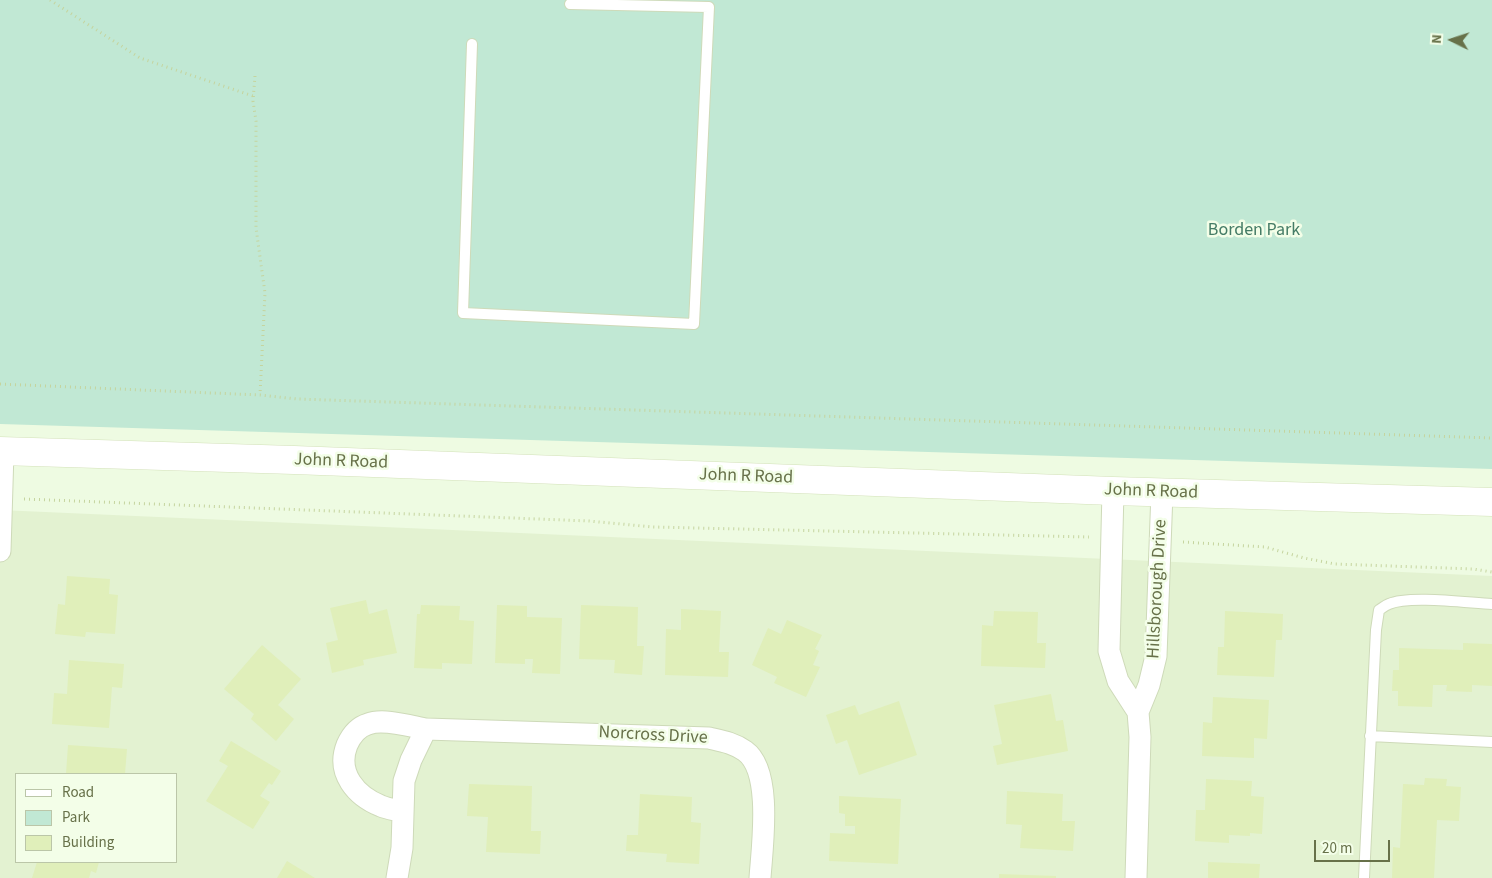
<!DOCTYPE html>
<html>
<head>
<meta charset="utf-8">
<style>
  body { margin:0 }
  #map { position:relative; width:1492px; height:878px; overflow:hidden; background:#eefbe2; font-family:"Source Sans 3",sans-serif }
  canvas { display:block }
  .legend { position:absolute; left:15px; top:773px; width:162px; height:90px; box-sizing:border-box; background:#f3fee8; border:1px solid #bbc6a8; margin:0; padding:6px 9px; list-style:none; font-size:15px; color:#677149 }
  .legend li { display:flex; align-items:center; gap:10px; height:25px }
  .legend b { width:25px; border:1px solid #bbc6a8 }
  .north { position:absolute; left:1427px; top:15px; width:50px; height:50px; -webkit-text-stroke:4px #f3fee8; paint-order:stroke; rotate:274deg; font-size:14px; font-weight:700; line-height:20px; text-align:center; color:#677149 }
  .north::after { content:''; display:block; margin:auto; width:18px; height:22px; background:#677149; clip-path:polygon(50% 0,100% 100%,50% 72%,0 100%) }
  .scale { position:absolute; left:1314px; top:840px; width:76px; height:22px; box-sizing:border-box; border:2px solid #677149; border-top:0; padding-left:6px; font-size:15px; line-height:18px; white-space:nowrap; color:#677149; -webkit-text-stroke:4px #f3fee8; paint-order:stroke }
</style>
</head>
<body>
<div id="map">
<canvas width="1492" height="878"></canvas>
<ul class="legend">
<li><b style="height:6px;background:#fff"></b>Road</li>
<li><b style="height:14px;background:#c1e8d4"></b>Park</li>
<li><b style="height:14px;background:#e0efba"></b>Building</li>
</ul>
<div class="north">N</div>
<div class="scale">20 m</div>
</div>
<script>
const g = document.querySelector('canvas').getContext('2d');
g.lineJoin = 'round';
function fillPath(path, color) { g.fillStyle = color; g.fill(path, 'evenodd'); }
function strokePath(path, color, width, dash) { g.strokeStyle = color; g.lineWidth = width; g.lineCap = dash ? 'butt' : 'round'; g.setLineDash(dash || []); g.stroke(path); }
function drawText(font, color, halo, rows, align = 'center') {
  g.font = font + ' "Source Sans 3",sans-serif'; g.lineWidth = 5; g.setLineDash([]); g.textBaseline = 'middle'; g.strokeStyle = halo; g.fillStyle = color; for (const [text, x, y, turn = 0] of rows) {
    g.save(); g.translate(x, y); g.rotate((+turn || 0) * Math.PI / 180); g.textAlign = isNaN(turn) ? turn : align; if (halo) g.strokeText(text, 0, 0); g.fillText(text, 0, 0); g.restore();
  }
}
fillPath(new Path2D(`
  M0 510 1492 576V878H0ZM16 774H176V862H16Z`), '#e3f2d1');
fillPath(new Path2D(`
  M0 0H1492V469L0 424Z`), '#c1e8d4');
fillPath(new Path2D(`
  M67 576 110 579 109 594 118 595 115 634 86 632 85 637 55 634 58 604 65 605Z
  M366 600 369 614 387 609 397 653 363 660 364 665 332 673 326 643 338 640 330 608Z
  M421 605 460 606 459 620 474 621 472 664 442 663V669L414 668 417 614H420Z
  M497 605 527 606V617L562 618 560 674 532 673 533 659H525V664L495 663Z
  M581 605 638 607 637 646H644L642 675 614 673 615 660 579 659Z
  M681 609 721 611 719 652H729L728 677 665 675 666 629 681 630Z
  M994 611 1038 612 1037 643H1046L1045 668 981 666 982 625 993 626Z
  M1225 611 1283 614 1282 640H1276L1274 677 1217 675 1218 647H1224Z
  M787 620 822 635 815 649 819 651 813 665 820 667 806 697 774 683 777 677 752 665 768 628 781 634Z
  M1463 643 1492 644V686L1472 685V692L1446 691 1447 685H1433L1432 707 1398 706V691H1392L1393 670H1399V648L1463 650Z
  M262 645 301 679 278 705 294 719 276 741 251 719 254 714 224 689Z
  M69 660 124 664 122 688 112 687 109 728 52 724 54 693 67 694Z
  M1051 694 1056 721 1063 720 1068 751 997 765 993 746 1002 744 994 705Z
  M1213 697 1269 700 1267 739 1254 738V758L1202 756 1203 722 1212 723Z
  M899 701 917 755 859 775 847 740 836 744 826 715 855 705 859 715Z
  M231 741 281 771 272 785 269 783 260 796 270 802 253 829 206 801 228 766 219 761Z
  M68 745 127 749 125 774H66Z
  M1425 778 1447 779 1446 786 1461 787 1459 821 1437 820 1434 878H1392L1393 847 1400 848 1403 784 1424 785Z
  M1206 779 1252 781 1251 796 1264 797 1262 834 1250 833V836L1229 835V843L1195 841 1196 810H1205Z
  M469 784 532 786 531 831H541L540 854 486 852 488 817 467 816Z
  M1007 791 1063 794 1062 821H1075L1073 851 1020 848 1022 825 1006 824Z
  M640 794 692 797 691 822 701 823 699 864 666 862 667 854 626 851 627 835H638Z
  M839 796 901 799 898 864 829 861 830 833 855 834V826H845V814L839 813Z
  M287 861 315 878H277Z
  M37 862H99L96 873 91 871 89 878H32Z
  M1208 862 1260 864 1259 878H1208Z
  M999 874 1056 876V878H999Z`), '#e0efba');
const lane = new Path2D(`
  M472 44 463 313 694 324 709 7 570 4
  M1370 736 1492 742
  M1364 878 1376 630 1379 610C1382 608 1386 605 1389 604 1409 595 1469 603 1492 604`);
const street = new Path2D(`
  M1113 491 1109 651 1118 681 1138 712 1140 737 1136 878
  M0 551 3 452
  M1138 712 1149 685 1156 656 1162 492
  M403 812C396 810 388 809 381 806 356 796 336 773 347 745 351 736 358 727 368 724 383 718 410 726 426 729
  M397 878 402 848 404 781 411 760 426 729 709 738C722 741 734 743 745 751 773 771 762 847 760 878`);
const secondary = new Path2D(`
  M0 451 294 460 1113 491 1492 502`);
strokePath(lane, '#cedab9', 12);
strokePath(street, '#cedab9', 23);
strokePath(secondary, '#d3e1b9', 29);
strokePath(new Path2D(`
  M50 0 140 58 253 96
  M255 76 253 101 256 121V228L265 293 260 395
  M0 384 260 395 297 399 1492 438
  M24 499 589 521 653 527 1089 537
  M1183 542 1265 547 1304 558 1335 564 1473 569 1492 572`), '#c5d49e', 3, [1, 4]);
strokePath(lane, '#fff', 10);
strokePath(street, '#fff', 21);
strokePath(secondary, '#fff', 28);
drawText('18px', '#457c66', '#f3fee8', [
  ["Borden Park",1254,231]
]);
drawText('18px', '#677149', '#f3fee8', [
  ["John R Road",341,462,2],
  ["John R Road",746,477,2],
  ["John R Road",1151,492,2],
  ["Hillsborough Drive",1158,589,-87],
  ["Norcross Drive",653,736,3]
]);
</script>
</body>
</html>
